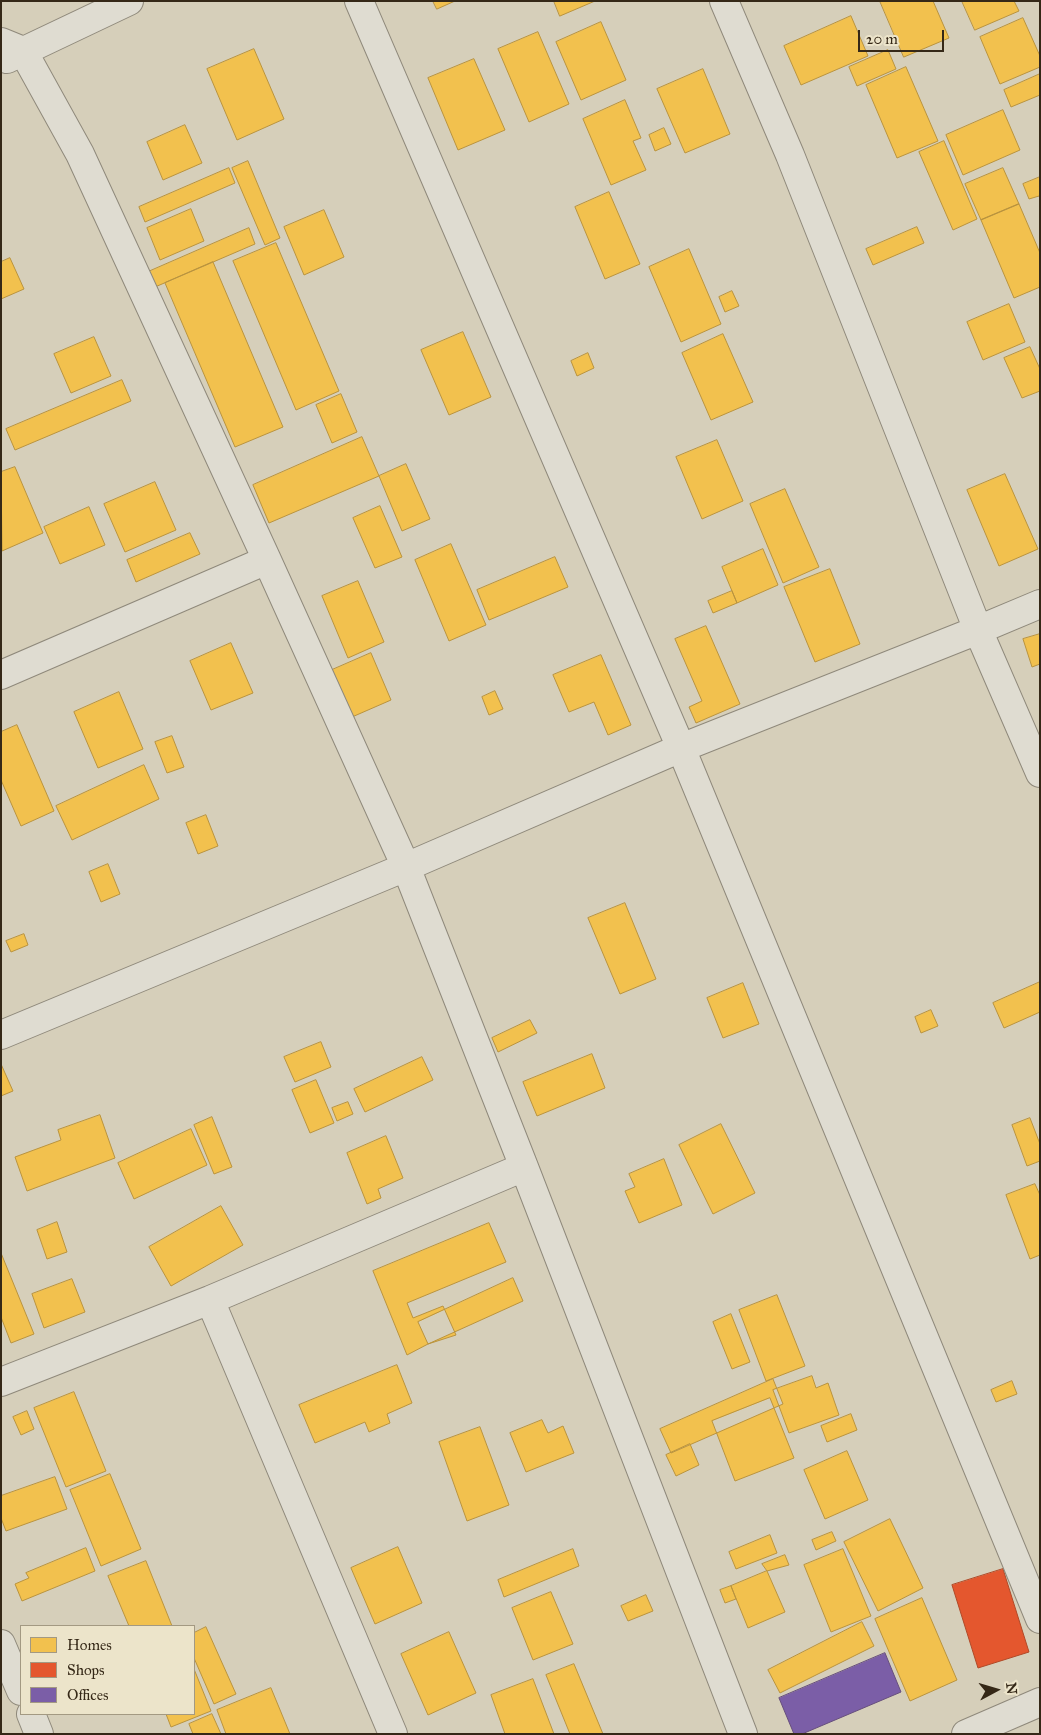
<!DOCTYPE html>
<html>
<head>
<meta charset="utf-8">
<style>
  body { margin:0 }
  #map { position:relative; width:1041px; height:1735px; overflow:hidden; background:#d6cfba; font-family:"IM FELL Great Primer",serif }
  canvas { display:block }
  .frame { position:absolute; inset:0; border:2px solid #352817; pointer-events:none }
  .legend { position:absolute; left:20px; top:1625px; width:175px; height:90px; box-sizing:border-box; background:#ece4ca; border:1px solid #a39982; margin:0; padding:6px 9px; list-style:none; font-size:15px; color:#352817 }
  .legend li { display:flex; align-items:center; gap:10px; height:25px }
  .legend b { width:25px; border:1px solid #a39982 }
  .north { position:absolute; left:971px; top:1665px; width:50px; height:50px; -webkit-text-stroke:4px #ece4ca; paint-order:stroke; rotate:84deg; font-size:14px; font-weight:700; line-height:20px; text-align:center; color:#352817 }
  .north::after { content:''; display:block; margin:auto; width:18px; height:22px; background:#352817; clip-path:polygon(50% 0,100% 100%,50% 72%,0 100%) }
  .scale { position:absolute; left:858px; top:30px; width:86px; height:22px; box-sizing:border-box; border:2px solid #352817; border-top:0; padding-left:6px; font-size:15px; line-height:18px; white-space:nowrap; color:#352817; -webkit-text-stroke:4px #ece4ca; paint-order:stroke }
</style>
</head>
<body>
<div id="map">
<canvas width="1041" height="1735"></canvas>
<div class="frame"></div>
<ul class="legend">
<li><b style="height:14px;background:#f2c14e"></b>Homes</li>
<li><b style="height:14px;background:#e4572e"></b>Shops</li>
<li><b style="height:14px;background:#7b5ea7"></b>Offices</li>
</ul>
<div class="north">N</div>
<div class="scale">20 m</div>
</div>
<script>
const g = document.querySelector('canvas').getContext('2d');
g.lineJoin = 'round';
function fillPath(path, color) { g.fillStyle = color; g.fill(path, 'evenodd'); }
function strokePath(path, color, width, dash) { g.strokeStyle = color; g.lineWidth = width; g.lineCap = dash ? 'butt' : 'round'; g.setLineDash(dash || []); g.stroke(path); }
const homes = new Path2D(`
  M433 1H455L437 9Z
  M554 1H595L560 16Z
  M880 1H933L949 38 904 57Z
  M962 1H1014L1019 11 975 30Z
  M851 16 868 56 801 85 784 46Z
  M1023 18 1040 56V67L1000 84 980 37Z
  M601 22 626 80 581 100 556 42Z
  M538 32 569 104 529 122 498 49Z
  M254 49 284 119 237 140 207 69Z
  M888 50 896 69 857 86 849 67Z
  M474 59 505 130 458 150 428 78Z
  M906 67 938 141 897 158 866 85Z
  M703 69 730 134 685 153 657 89Z
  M1040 74V95L1011 107 1004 90Z
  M625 100 641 138 633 141 646 170 611 185 583 119Z
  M1003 110 1020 150 963 175 946 135Z
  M185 125 202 163 163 180 147 142Z
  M664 128 671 144 655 151 649 135Z
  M944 141 977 219 953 230 919 152Z
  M248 161 280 238 265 245 232 168Z
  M229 168 235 183 145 222 139 207Z
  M1003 168 1019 204 981 220 965 184Z
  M1040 177V198L1039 196 1029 199 1023 184Z
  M609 192 640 264 605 279 575 207Z
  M1019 204 1040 253V287L1014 298 981 220Z
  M191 209 204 241 160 260 147 228Z
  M324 210 344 257 304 275 284 227Z
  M917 227 924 243 873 265 866 249Z
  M249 228 255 244 155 287 148 272Z
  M276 243 339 391 296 410 233 261Z
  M689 249 721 324 681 342 649 267Z
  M10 258 24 289 1 299V262Z
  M213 262 283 427 235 447 165 283Z
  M732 291 739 306 725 312 719 297Z
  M1009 304 1025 342 983 360 967 322Z
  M463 332 491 397 449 415 421 350Z
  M723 334 753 402 711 420 682 353Z
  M94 337 111 376 71 393 54 354Z
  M1030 347 1040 369V391L1022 398 1004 358Z
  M588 353 594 368 577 376 571 361Z
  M122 380 131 401 15 450 6 429Z
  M341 394 357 432 332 443 316 405Z
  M362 437 379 476 269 523 253 485Z
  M717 440 743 501 702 519 676 457Z
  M406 464 430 519 402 531 379 476Z
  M15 467 43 533 2 551 1 472Z
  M1005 474 1038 549 999 566 967 490Z
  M155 482 176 530 125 552 104 504Z
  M785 489 819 567 783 583 750 504Z
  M380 506 402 557 375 568 353 518Z
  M89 507 105 545 60 564 44 527Z
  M190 533 200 554 136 582 127 560Z
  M451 544 486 625 449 641 415 560Z
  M763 549 778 585 737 603 722 567Z
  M555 557 568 587 489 620 477 590Z
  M830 569 860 644 815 662 784 587Z
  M358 581 384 642 348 658 322 596Z
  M732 591 737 603 713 613 708 601Z
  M706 626 740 704 696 723 689 707 702 701 675 639Z
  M1040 634V664L1032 667 1023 639Z
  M231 643 253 693 211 710 190 661Z
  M371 653 391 700 352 717 332 670Z
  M601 655 631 725 608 735 594 702 569 712 553 675Z
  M495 691 503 709 489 715 482 697Z
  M119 692 143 749 98 768 74 712Z
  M17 725 54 811 21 826 1 780V732Z
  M172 736 184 767 167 773 155 742Z
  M144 765 159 799 72 840 56 806Z
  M206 815 218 846 198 854 186 823Z
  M108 864 120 894 101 902 89 872Z
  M625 903 656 979 620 994 588 918Z
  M24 934 28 945 11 952 6 941Z
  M1040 982V1012L1004 1028 993 1003Z
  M743 983 759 1024 723 1038 707 998Z
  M931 1010 938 1026 921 1033 915 1017Z
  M530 1020 537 1033 498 1052 492 1038Z
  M321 1042 331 1067 295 1082 284 1057Z
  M592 1054 605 1088 537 1116 523 1082Z
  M422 1057 433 1080 365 1112 354 1089Z
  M1 1064 13 1091 1 1096Z
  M316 1080 334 1123 310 1133 292 1090Z
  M348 1102 353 1114 337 1121 332 1108Z
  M100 1115 115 1158 27 1191 15 1157 61 1140 58 1130Z
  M212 1117 232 1167 214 1174 194 1125Z
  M1030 1118 1040 1144V1161L1027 1166 1012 1125Z
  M721 1124 755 1193 713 1214 679 1145Z
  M191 1129 207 1165 134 1199 118 1163Z
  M386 1136 403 1178 378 1189 381 1198 367 1204 347 1153Z
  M664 1159 682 1205 639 1223 625 1191 635 1187 629 1174Z
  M1035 1184 1040 1195V1255L1030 1259 1006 1195Z
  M221 1206 243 1245 171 1286 149 1247Z
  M57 1222 67 1252 47 1259 37 1230Z
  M489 1223 506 1262 407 1303 413 1318 443 1306 456 1335 428 1344 407 1355 373 1271Z
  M1 1253 34 1334 11 1343 1 1317Z
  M513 1278 523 1301 428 1344 418 1322Z
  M72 1279 85 1312 44 1328 32 1294Z
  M777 1295 805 1366 766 1381 739 1310Z
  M731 1314 750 1362 732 1369 713 1322Z
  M397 1365 412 1403 387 1414 390 1423 369 1432 365 1422 315 1443 299 1405Z
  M812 1376 816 1388 828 1383 839 1415 789 1433 773 1390Z
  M773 1379 783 1404 671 1453 660 1429Z
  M1012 1381 1017 1394 996 1402 991 1390Z
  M74 1392 106 1471 66 1487 34 1408Z
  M770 1398 794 1458 735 1481 712 1421Z
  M27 1411 34 1429 21 1435 13 1417Z
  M851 1414 857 1430 827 1442 821 1426Z
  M542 1420 548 1433 563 1426 574 1453 526 1472 510 1433Z
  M480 1427 509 1505 467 1521 439 1442Z
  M690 1444 699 1465 676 1476 666 1455Z
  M847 1451 868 1500 825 1519 804 1470Z
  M110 1474 141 1549 101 1566 70 1490Z
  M55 1477 67 1509 6 1531 1 1518V1496Z
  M890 1519 923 1588 878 1611 844 1542Z
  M832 1532 836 1541 816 1550 812 1540Z
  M770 1535 777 1553 736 1569 729 1552Z
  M398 1547 422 1603 375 1624 351 1568Z
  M86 1548 95 1571 22 1601 15 1584 29 1578 26 1573Z
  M573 1549 579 1566 504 1597 498 1580Z
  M843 1549 871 1616 831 1632 804 1565Z
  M785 1555 789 1565 767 1571 762 1564Z
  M146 1561 172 1626H129L108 1576Z
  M767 1571 785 1612 748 1628 731 1586Z
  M731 1586 736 1599 725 1603 720 1590Z
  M551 1592 573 1644 533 1660 512 1608Z
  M646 1595 653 1611 628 1621 621 1606Z
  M922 1598 957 1680 910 1701 875 1619Z
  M862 1622 874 1646 780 1693 768 1670Z
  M206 1627 236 1694 214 1704 194 1658V1633Z
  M449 1632 476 1693 428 1715 401 1654Z
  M574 1664 603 1734H570L546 1675Z
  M194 1669 211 1711 171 1727 166 1714H194Z
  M533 1679 554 1734H505L491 1695Z
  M271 1688 290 1734H226L217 1710Z
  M212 1714 221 1734H193L189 1724Z`);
fillPath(homes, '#f2c14e');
strokePath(homes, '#b9933e', 1);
const shops = new Path2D(`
  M1003 1569 1029 1652 978 1668 952 1585Z`);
fillPath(shops, '#e4572e');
strokePath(shops, '#b04927', 1);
const offices = new Path2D(`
  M885 1653 901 1692 802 1734H794L779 1698Z`);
fillPath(offices, '#7b5ea7');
strokePath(offices, '#664e7c', 1);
const minor = new Path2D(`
  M359 1 681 748 1040 1619
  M724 1 790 155 978 630 1040 773
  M1 42 23 51 80 154 267 560 406 867 524 1167 743 1734
  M7 59 129 1
  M1 675 267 560
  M1 1035 406 867 681 748 978 630 1040 604
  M210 1300 393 1734
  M1 1382 210 1300 524 1167
  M1 1644 21 1691
  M31 1714 39 1734
  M966 1734 1040 1702`);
strokePath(minor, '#8f897b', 30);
strokePath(minor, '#dfdcd1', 28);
</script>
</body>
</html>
